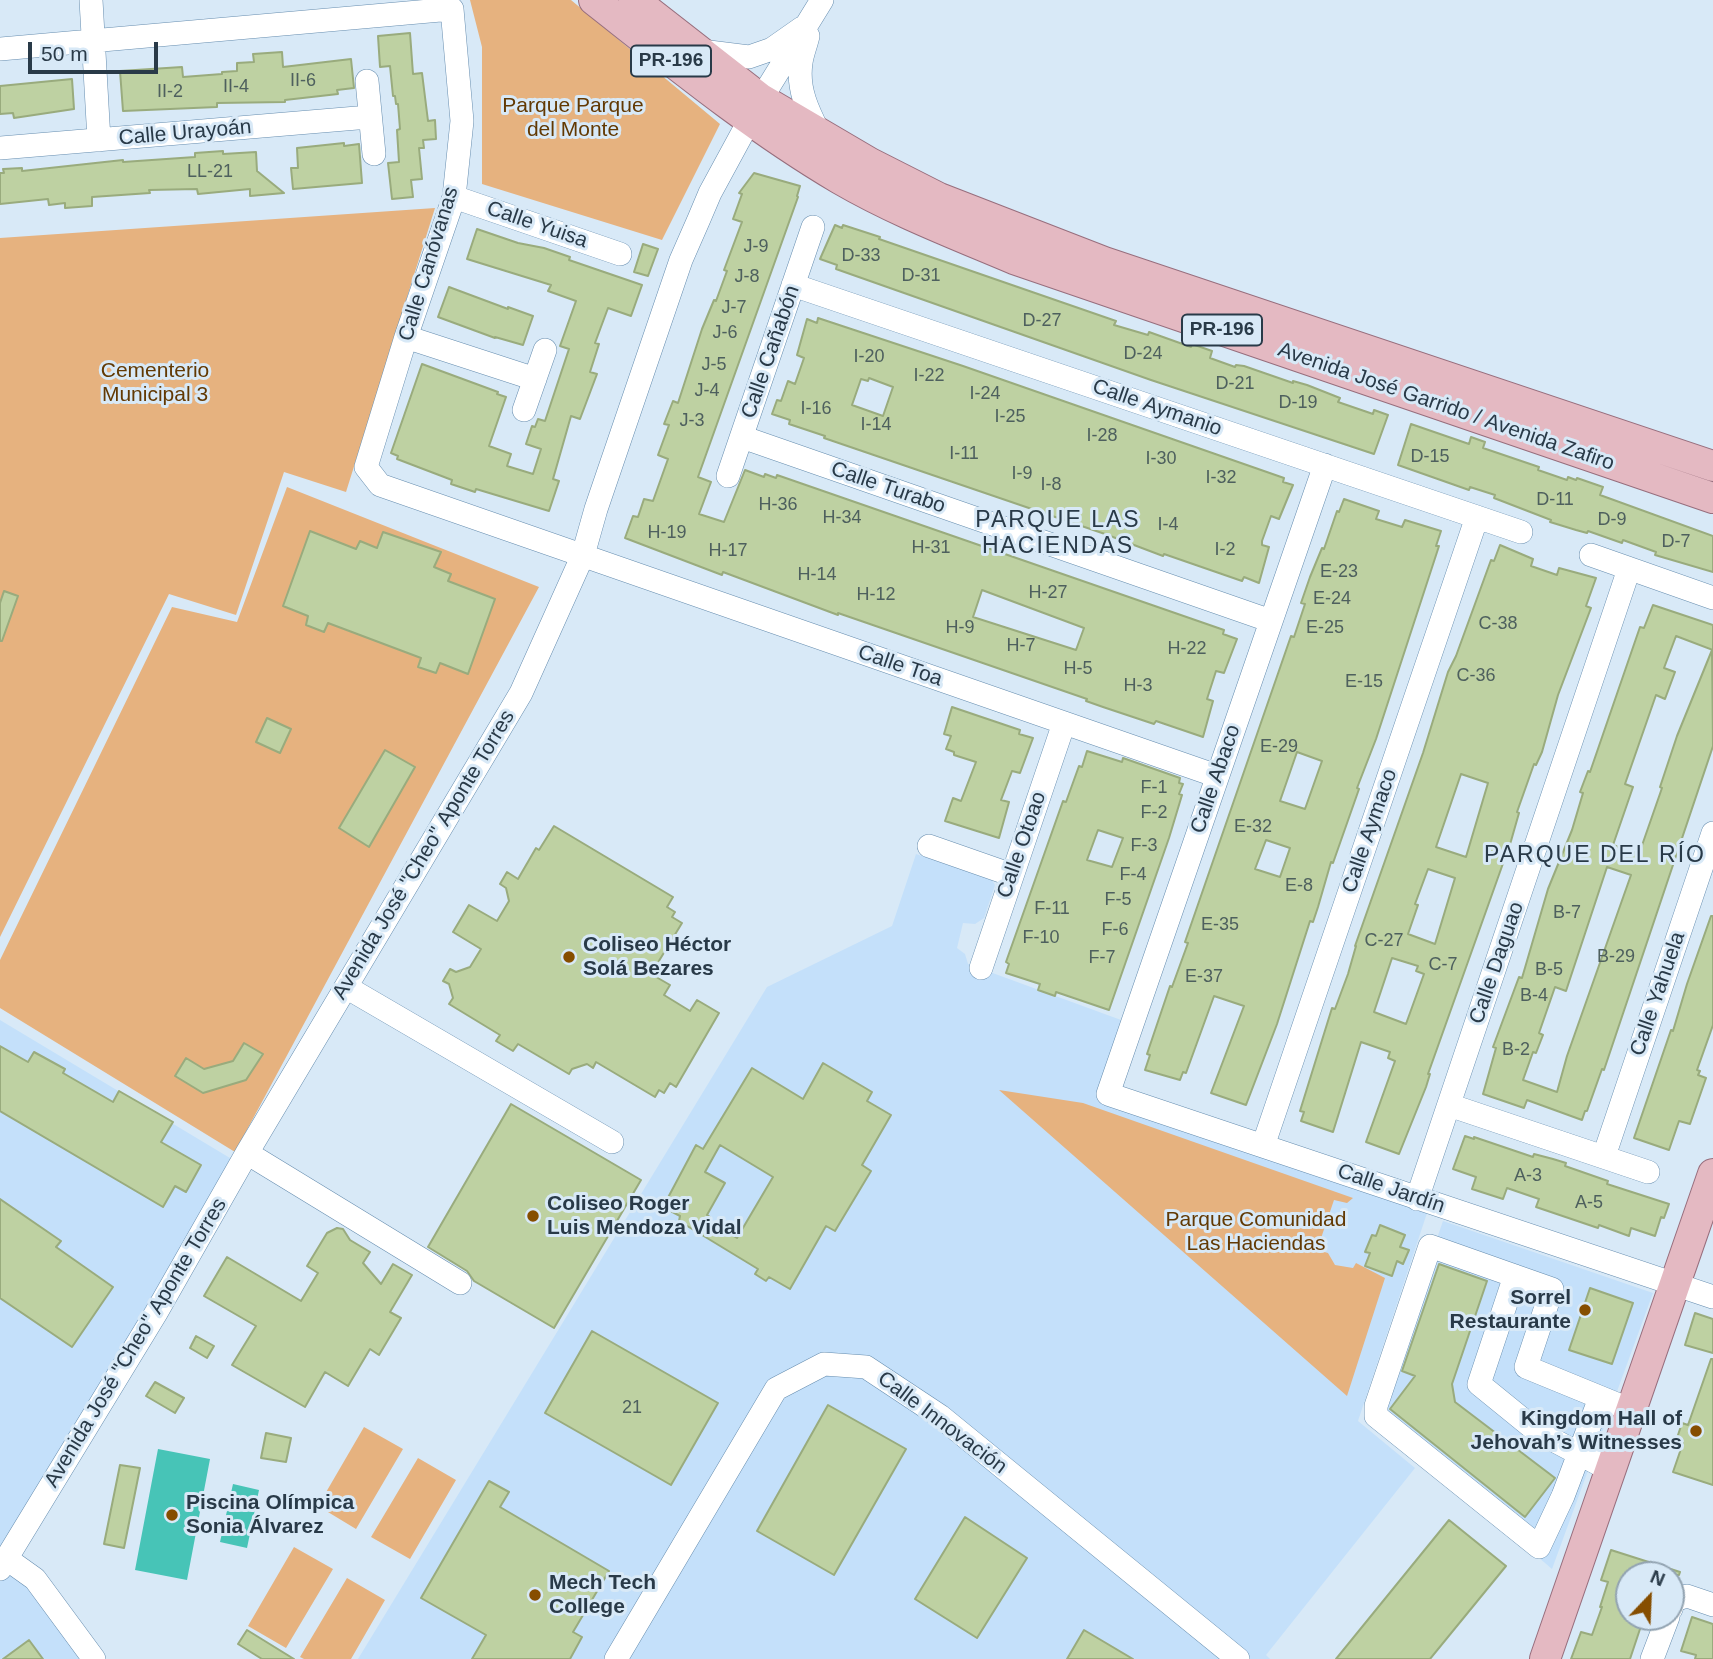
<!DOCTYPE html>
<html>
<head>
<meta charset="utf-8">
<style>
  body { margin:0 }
  #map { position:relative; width:1713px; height:1659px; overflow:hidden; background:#d8e9f7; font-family:Helvetica,sans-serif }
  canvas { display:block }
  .north { position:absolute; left:1615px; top:1561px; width:70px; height:70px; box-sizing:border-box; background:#d8e9f7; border:2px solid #92a3b1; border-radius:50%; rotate:23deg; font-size:19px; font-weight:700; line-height:28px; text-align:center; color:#293a48 }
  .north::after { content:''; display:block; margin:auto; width:24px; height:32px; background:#864e00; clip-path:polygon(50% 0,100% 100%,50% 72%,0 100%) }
  .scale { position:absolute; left:28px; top:42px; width:130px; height:32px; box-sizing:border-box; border:4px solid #293a48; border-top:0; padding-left:9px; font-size:21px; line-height:24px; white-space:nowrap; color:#293a48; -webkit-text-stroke:5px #d8e9f7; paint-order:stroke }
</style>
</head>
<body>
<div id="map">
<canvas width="1713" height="1659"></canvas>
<div class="north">N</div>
<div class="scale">50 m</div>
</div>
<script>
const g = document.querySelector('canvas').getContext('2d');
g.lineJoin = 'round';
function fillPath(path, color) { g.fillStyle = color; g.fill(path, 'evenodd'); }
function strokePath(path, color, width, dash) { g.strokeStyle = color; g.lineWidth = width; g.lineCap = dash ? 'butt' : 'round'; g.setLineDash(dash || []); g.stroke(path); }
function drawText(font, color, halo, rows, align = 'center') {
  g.font = font + ' Helvetica,sans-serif'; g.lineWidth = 6; g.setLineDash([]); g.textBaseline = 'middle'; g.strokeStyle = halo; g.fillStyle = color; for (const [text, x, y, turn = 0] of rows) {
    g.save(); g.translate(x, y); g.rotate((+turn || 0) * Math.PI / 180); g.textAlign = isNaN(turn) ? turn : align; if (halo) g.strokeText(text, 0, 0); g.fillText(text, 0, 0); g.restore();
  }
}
fillPath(new Path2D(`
  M916 854 992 880 995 885 984 918 975 924 963 923 957 948 965 954 968 964 1132 1024 1108 1091 1431 1201 1358 1421 1415 1468 1266 1655 1270 1659H358L767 987 892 926Z
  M0 1020 240 1164 7 1556 95 1659H0Z
  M1443 1221 1653 1293 1552 1569 1375 1417Z`), '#c4e0fa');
fillPath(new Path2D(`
  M470 0H571L720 124 662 240 482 184V47Z
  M435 208 346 492 284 472 236 615 169 594 0 937V238Z
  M287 487 539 587 235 1152 0 1008V960L172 607 237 622Z
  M999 1090 1083 1103 1353 1198 1347 1203 1334 1200 1317 1250 1328 1253 1335 1265 1353 1268 1356 1263 1385 1278 1347 1396Z
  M364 1427 403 1449 356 1529 318 1506Z
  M418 1458 456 1480 410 1559 371 1537Z
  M294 1547 333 1569 286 1648 248 1626Z
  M347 1578 385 1600 351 1659H304L300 1657Z`), '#e6b27f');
fillPath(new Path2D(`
  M158 1449 210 1459 187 1580 135 1570Z
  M233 1484 259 1490 247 1548 220 1542Z`), '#47c4b7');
const building = new Path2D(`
  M410 33 413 74 422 73 428 121 435 120 436 139 423 140 424 148H419L422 179 411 180 413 197 392 199 388 163 399 162 397 130 400 129 398 104H396L395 96H393L390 66 380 67 378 36Z
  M282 52 283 67 351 59 354 88 337 90 338 94 285 100V102L217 103V107L123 111 120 71 182 67 183 77 222 74V72L237 71V63L254 62 253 54Z
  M72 79 74 109 14 118 13 113 0 114V86Z
  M344 143V146L359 144 362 183 293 189 291 168H298L297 148Z
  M223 151V154L256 152 257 171 284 193 250 196V189L198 194 197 189 149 190 150 193 92 197V206L65 208V203L49 205 48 199 0 204V173H4L3 169 22 168V171L123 160V162L195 157V153Z
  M754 173 800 186 797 196 798 197 698 477 711 482 699 514 724 522 745 470 764 477 765 474 776 478 777 475 1224 630 1223 634 1237 639 1224 673 1216 671 1207 699 1213 701 1203 737 1156 721 1154 724 1103 707 1086 701 1087 699 838 613V615L723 572 722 575 625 538 633 516 638 517 644 499 653 501 668 459 658 455 669 425 664 424 673 401 678 403 702 329 714 300 716 301 727 271 724 270 742 222 733 219 742 194 739 193ZM982 590 1084 628 1076 650 973 617Z
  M835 225 842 228 843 225 880 237 879 239 1116 321 1114 325 1148 335 1149 332 1191 347 1192 344 1212 351 1210 358 1235 367 1236 365 1244 366 1293 383V381L1307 385 1340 398 1338 402 1373 414 1374 410 1388 415 1374 454 1151 380 836 269 837 265 820 259Z
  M477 229 518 243 544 248 570 257 569 260 642 285 631 316 608 308 595 343 599 344 590 372 597 374 580 419 571 416 553 479 559 481 549 511 476 489 475 492 451 484 452 480 397 459 398 456 391 453 422 364 498 392 497 394 506 397 489 446 511 454 507 466 533 474 541 449 526 444 532 426 535 427 538 419 545 421 569 349 560 346 576 301 548 291 551 285 467 259Z
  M643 244 658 249 648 276 634 272Z
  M449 287 508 309V307L533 316 523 345 495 337V338L438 317Z
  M818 318 963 366 1284 478 1283 482 1293 485 1279 519 1271 516 1262 541V545L1269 547 1259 583 1244 577 1242 581 1164 554 1163 556 1105 534 824 438 825 436 789 424 790 420 772 414 777 400 781 401 788 381 795 384 804 358 797 355 807 319 817 323ZM869 378 893 387 883 416 852 405 861 379 868 381Z
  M1411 424 1469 444 1471 437 1485 442 1483 448 1539 467 1538 470 1567 480 1568 477 1576 480 1577 478 1603 487 1600 495 1713 536V572L1655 555 1656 552 1623 540 1622 543 1588 531 1587 533 1576 530 1550 522 1551 520 1494 498 1495 495 1470 487 1469 490 1398 465Z
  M1344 499 1379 511 1376 519 1402 527 1405 520 1441 531 1436 546H1439L1376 739 1357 788 1359 789 1333 863 1331 862 1318 907 1313 922 1310 921 1277 1024 1246 1105 1211 1093 1244 1006 1214 996 1186 1073 1183 1072 1180 1080 1145 1070 1150 1055 1147 1054 1170 986 1172 987 1188 943 1185 942 1291 636 1294 637 1305 604 1301 603 1310 577 1322 548 1324 549 1337 511 1339 512ZM1297 752 1322 761 1305 809 1280 801ZM1266 840 1290 848 1280 877 1255 869Z
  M310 531 356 549 360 541 377 548 383 532 441 552 434 567 451 574 448 581 495 599 468 674 440 663 436 673 418 667 421 658 328 623 324 632 306 625 308 616 283 606Z
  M1500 545 1533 559 1531 566 1557 575 1559 568 1596 578 1586 606 1591 608 1558 695 1542 752 1536 765 1534 764 1517 812 1519 813 1511 841 1428 1074H1430L1426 1087 1399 1154 1366 1142 1395 1061 1388 1058 1390 1052 1361 1042 1333 1132 1301 1121 1304 1112 1300 1111 1332 1008 1335 1009 1348 974 1356 946H1355L1423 753 1448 672 1456 656 1491 560 1494 561ZM1461 774 1488 783 1466 857 1436 847ZM1428 869 1455 878 1435 944 1408 934 1418 905 1415 904ZM1392 958 1418 966 1416 971 1424 974 1406 1024 1374 1012Z
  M4 591 18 596 2 641H0V603Z
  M1653 605 1713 625V650L1676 636 1664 668 1675 672 1665 699 1656 695 1625 784 1633 787 1613 845 1639 854 1662 788 1660 787 1677 736 1712 650 1713 746 1604 1070 1602 1069 1587 1111H1585L1582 1120 1527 1100 1524 1108 1483 1094 1496 1048 1493 1047 1519 977 1522 978 1548 889 1572 830 1583 793 1580 792 1588 771 1590 772 1640 627 1644 628ZM1607 867 1631 875 1567 1056 1557 1092 1523 1080 1533 1052 1536 1053 1543 1035 1539 1033 1555 987 1566 991Z
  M952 707 1020 730 1019 734 1033 738 1020 773 1012 771 1001 800 1009 802 999 838 945 821 953 798 961 801 976 762 954 755V752L946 749 951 736 944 734Z
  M267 718 291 729 280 753 256 742Z
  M385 750 415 767 369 847 339 828Z
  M1087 751 1122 762 1123 758 1180 778 1179 783 1183 784 1179 794 1182 795 1169 838 1109 1010 1056 992 1055 996 1038 990 1040 984 1006 973 1009 964 1006 962 1063 801 1066 802 1079 766 1082 767ZM1098 830 1123 838 1112 867 1087 860Z
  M554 826 673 897 667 907 675 912 672 917 682 923 651 974 670 985 664 995 690 1011 697 1000 719 1013 676 1087 670 1083 664 1093 659 1090 655 1097 596 1062 593 1068 587 1064 572 1069 569 1074 518 1044 513 1051 496 1041 500 1035 449 1004 453 998 449 984 443 981 450 969 456 972 470 967 481 949 453 932 469 905 497 921 509 901 506 888 500 884 507 872 518 879 536 848 539 850Z
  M1711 916H1713V1025L1697 1070 1700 1071 1698 1075 1706 1078 1690 1124 1679 1121 1669 1150 1634 1138 1671 1030 1673 1031 1687 984Z
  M244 1043 263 1054 246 1080 203 1093 175 1076 186 1058 204 1069 233 1061Z
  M0 1046 28 1062 34 1052 65 1069 63 1073 113 1102 119 1091 173 1122 161 1142 201 1165 186 1192 175 1186 163 1207 0 1111Z
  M823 1063 872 1092 867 1101 891 1115 862 1165 871 1171 835 1231 826 1226 790 1289 769 1277 766 1281 755 1274 758 1269 679 1221 680 1216 663 1207 696 1145 703 1149 752 1068 803 1099ZM720 1145 773 1177 737 1238 707 1221 710 1217 707 1215 725 1183 705 1172Z
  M511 1104 641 1180 554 1328 474 1281 467 1271 428 1247Z
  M1465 1136 1474 1139V1137L1533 1157 1534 1154 1553 1159 1566 1163 1565 1166 1608 1181 1607 1184 1669 1204 1664 1218 1661 1217 1655 1236 1631 1228 1629 1236 1599 1225 1598 1228 1536 1207 1539 1199 1507 1188 1503 1199 1472 1189 1476 1177 1453 1169Z
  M0 1199 61 1241 56 1247 113 1287 72 1347 0 1298Z
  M1380 1225 1405 1235 1400 1247 1409 1250 1403 1264 1397 1261 1392 1276 1365 1266 1370 1253 1365 1252 1372 1235 1376 1236Z
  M337 1228 343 1229 350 1240 370 1252 363 1263 381 1284 393 1264 412 1275 390 1312 401 1318 379 1355 370 1349 348 1386 325 1372 305 1407 232 1365 256 1326 204 1296 227 1257 301 1301 318 1273 307 1266 327 1233Z
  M1439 1264 1487 1281 1452 1384 1455 1402 1555 1478 1525 1517 1390 1409 1415 1376 1402 1371Z
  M1590 1288 1633 1303 1612 1364 1569 1350Z
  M1695 1313 1713 1319V1353L1685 1345Z
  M592 1331 718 1403 671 1485 545 1413Z
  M196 1336 214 1346 207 1358 190 1348Z
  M1711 1359H1713V1485L1673 1472 1683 1443 1677 1438 1682 1423 1688 1425Z
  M155 1382 184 1398 175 1413 146 1396Z
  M828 1405 906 1449 834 1575 757 1531Z
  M266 1433 291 1438 286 1462 261 1458Z
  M120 1465 140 1468 124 1548 104 1544Z
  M489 1481 509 1492 500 1507 609 1571 573 1632 582 1637 570 1659H472L486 1635 421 1598Z
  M965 1517 1027 1558 977 1638 915 1599Z
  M1449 1520 1506 1566 1430 1659H1336Z
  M1611 1550 1680 1572 1679 1575H1629V1617H1644L1630 1659H1571L1581 1632 1592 1635 1602 1607H1600L1608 1582 1601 1580Z
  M1692 1617 1713 1624V1659H1695L1696 1655 1681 1651Z
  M247 1630 294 1659H262L238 1644Z
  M1084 1630 1133 1659H1067Z
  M29 1640 43 1659H3Z`);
fillPath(building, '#bed1a2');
strokePath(building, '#99ab7d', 2);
const minor = new Path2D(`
  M91 0 99 140
  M808 36C806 45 802 54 801 63 797 89 808 111 819 133
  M0 49 452 9 462 121 454 197 406 337 366 467 380 485 1217 776
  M701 51 749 57 772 49 802 28
  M367 81 374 154
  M0 148 369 117
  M454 197 620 254
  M793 285 1521 532
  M406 337 535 379
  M524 410 545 350
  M742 437 1271 621
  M1325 465 1108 1094 1713 1297
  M728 476 813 227
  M1591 555 1713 598
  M929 846 1012 875
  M981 968 1064 723
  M346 987 612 1142
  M1449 1105 1648 1172
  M1263 1146 1477 517
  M247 1153 460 1283
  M1604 1156 1713 833
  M1417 1199 1629 569
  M1515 1276 1430 1246 1376 1406V1416L1539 1547 1563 1496 1600 1398
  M1610 1470 1538 1432 1479 1384 1515 1276 1552 1289 1526 1367 1631 1410
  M7 1559 35 1579 94 1659
  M0 1569 156 1313 247 1153 521 693 583 555 596 509 681 260 699 219 710 193 761 99 822 0
  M1671 1609 1674 1600 1687 1596 1713 1605
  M616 1659 776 1389 824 1364 866 1367 940 1416 1238 1659
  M1652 1659 1668 1617`);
const major = new Path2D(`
  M594 0C674 63 752 127 840 179 895 211 955 234 1014 259L1713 498
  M634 0 761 99 870 163 939 198 1104 262 1713 466
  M1545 1659 1713 1174`);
strokePath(minor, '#668daf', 24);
strokePath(major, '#976e7d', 32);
strokePath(minor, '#fff', 23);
strokePath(major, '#e4b9c2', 30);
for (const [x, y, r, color] of [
  [569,957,7,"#864e00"],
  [533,1216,7,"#864e00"],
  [1585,1310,7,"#864e00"],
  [1696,1431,7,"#864e00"],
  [172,1515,7,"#864e00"],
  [535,1595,7,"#864e00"]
]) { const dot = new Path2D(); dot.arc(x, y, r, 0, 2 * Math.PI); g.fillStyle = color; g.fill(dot); strokePath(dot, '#d8e9f7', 2.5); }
drawText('18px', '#4e605e', null, [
  ["II-6",303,81],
  ["II-4",236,87],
  ["II-2",170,92],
  ["LL-21",210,172],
  ["J-9",756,247],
  ["D-33",861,256],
  ["D-31",921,276],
  ["J-8",747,277],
  ["J-7",734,308],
  ["D-27",1042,321],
  ["J-6",725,333],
  ["D-24",1143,354],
  ["I-20",869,357],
  ["J-5",714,365],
  ["I-22",929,376],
  ["D-21",1235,384],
  ["J-4",707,391],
  ["I-24",985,394],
  ["D-19",1298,403],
  ["I-16",816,409],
  ["I-25",1010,417],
  ["J-3",692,421],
  ["I-14",876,425],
  ["I-28",1102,436],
  ["I-11",964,454],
  ["D-15",1430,457],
  ["I-30",1161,459],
  ["I-9",1022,474],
  ["I-32",1221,478],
  ["I-8",1051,485],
  ["D-11",1555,500],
  ["H-36",778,505],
  ["H-34",842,518],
  ["D-9",1612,520],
  ["I-4",1168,525],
  ["H-19",667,533],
  ["D-7",1676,542],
  ["H-31",931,548],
  ["I-2",1225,550],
  ["H-17",728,551],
  ["E-23",1339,572],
  ["H-14",817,575],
  ["H-27",1048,593],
  ["H-12",876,595],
  ["E-24",1332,599],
  ["C-38",1498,624],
  ["H-9",960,628],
  ["E-25",1325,628],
  ["H-7",1021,646],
  ["H-22",1187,649],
  ["H-5",1078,669],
  ["C-36",1476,676],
  ["E-15",1364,682],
  ["H-3",1138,686],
  ["E-29",1279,747],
  ["F-1",1154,788],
  ["F-2",1154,813],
  ["E-32",1253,827],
  ["F-3",1144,846],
  ["F-4",1133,875],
  ["E-8",1299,886],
  ["F-5",1118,900],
  ["F-11",1052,909],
  ["B-7",1567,913],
  ["E-35",1220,925],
  ["F-6",1115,930],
  ["F-10",1041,938],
  ["C-27",1384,941],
  ["B-29",1616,957],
  ["F-7",1102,958],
  ["C-7",1443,965],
  ["B-5",1549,970],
  ["E-37",1204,977],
  ["B-4",1534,996],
  ["B-2",1516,1050],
  ["A-3",1528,1176],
  ["A-5",1589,1203],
  ["21",632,1408]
]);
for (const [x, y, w] of [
  [671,61,80],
  [1222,330,80]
]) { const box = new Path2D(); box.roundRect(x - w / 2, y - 15.5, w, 31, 5); g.fillStyle = '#d8e9f7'; g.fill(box); strokePath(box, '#293a48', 2); }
drawText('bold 19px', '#293a48', null, [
  ["PR-196",671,61],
  ["PR-196",1222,330]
]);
drawText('21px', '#623903', '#d8e9f7', [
  ["Parque Parque",573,106],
  ["del Monte",573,130],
  ["Cementerio",155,371],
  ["Municipal 3",155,395],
  ["Parque Comunidad",1256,1220],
  ["Las Haciendas",1256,1244]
]);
drawText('21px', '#293a48', '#d8e9f7', [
  ["Calle Urayoán",185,133,-5],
  ["Calle Yuisa",537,225,19],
  ["Calle Canóvanas",429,264,-73],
  ["Calle Cañabón",771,352,-71],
  ["Avenida José Garrido / Avenida Zafiro",1446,407,19],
  ["Calle Aymanio",1157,408,19],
  ["Calle Turabo",888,488,19],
  ["Calle Toa",900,666,19],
  ["Calle Abaco",1216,779,-71],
  ["Calle Aymaco",1370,831,-71],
  ["Calle Otoao",1022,845,-71],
  ["Avenida José \"Cheo\" Aponte Torres",424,855,-59],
  ["Calle Daguao",1497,963,-71],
  ["Calle Yahuela",1658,994,-71],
  ["Calle Jardín",1391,1189,19],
  ["Avenida José \"Cheo\" Aponte Torres",136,1343,-59],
  ["Calle Innovación",942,1423,37]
]);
drawText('bold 21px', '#293a48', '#d8e9f7', [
  ["Coliseo Héctor",583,945],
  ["Solá Bezares",583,969],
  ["Coliseo Roger",547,1204],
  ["Luis Mendoza Vidal",547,1228],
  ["Sorrel",1571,1298,"right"],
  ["Restaurante",1571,1322,"right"],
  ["Kingdom Hall of",1682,1419,"right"],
  ["Jehovah’s Witnesses",1682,1443,"right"],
  ["Piscina Olímpica",186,1503],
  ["Sonia Álvarez",186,1527],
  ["Mech Tech",549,1583],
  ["College",549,1607]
], 'left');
g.letterSpacing = '2px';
drawText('23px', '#293a48', '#d8e9f7', [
  ["PARQUE LAS",1058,521],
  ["HACIENDAS",1058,547],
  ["PARQUE DEL RÍO",1595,856]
]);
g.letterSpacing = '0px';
</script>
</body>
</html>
